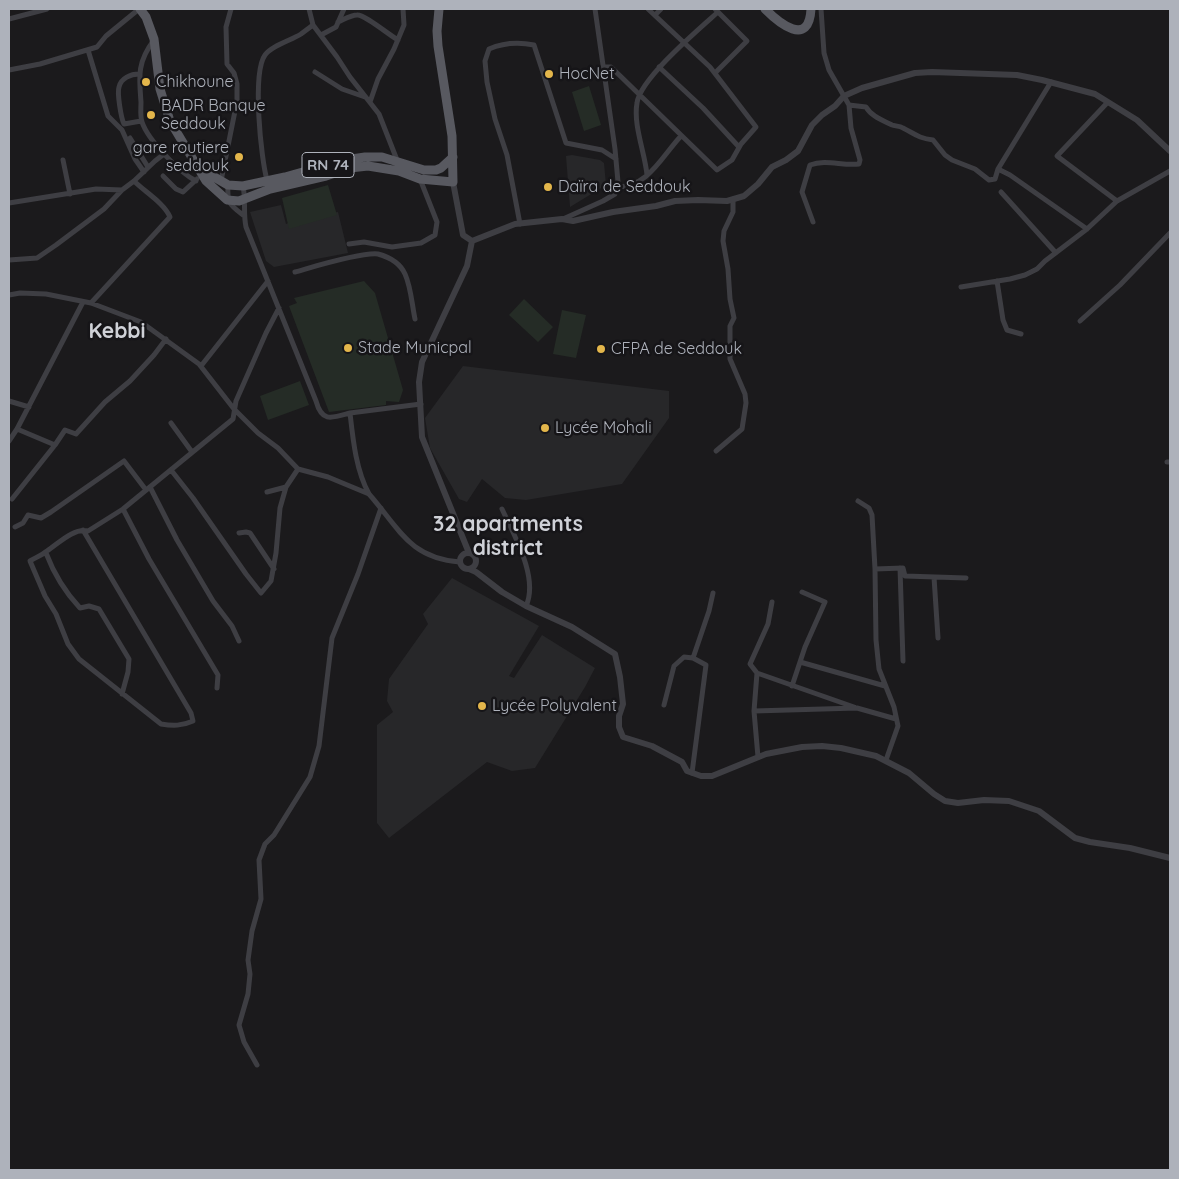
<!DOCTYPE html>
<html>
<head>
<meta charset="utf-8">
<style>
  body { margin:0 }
  #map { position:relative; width:1179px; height:1179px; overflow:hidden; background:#1b1a1c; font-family:Quicksand,sans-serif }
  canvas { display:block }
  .frame { position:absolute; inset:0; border:10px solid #aeb2bb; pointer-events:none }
</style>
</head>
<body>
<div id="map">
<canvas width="1179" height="1179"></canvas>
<div class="frame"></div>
</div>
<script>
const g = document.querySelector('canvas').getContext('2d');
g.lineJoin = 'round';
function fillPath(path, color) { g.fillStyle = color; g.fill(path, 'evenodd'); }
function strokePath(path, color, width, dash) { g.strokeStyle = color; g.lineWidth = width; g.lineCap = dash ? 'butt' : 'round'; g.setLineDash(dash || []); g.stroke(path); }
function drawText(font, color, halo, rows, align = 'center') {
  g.font = font + ' Quicksand,sans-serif'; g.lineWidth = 5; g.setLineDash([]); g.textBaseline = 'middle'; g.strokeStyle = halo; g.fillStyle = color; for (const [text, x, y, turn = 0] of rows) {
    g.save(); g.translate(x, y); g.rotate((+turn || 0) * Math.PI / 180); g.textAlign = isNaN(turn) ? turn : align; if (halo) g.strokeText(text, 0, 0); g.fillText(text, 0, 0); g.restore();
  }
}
fillPath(new Path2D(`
  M572 155 600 160 604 163 606 185 570 207 566 156Z
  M281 205 286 224 293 221 338 212 348 253 274 267 266 261 250 212Z
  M463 366 669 391V418L622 484 526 500 505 498 482 479 467 502 459 499 430 448 425 418Z
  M452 578 539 626 509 676 514 678 542 635 595 668 585 687 535 768 512 771 487 762 389 838 377 823V725L393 712 387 701 389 679 428 624 423 614Z`), '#272729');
fillPath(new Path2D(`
  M589 86 601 125 584 131 572 92Z
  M328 185 337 215 289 229 282 198Z
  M364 281 375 293 403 390 399 402 386 401V405L329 412 289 306 297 303 294 298Z
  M524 299 553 327 538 342 509 315Z
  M562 310 586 315 576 358 553 354Z
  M300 381 309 405 268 420 260 396Z`), '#252c26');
strokePath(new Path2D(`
  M309 9 313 25 337 57 350 77 379 114 397 160
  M821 9 824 53 829 70 849 105 866 107C871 116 882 120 892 125 895 126 900 126 903 128 915 134 918 138 933 140L945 155 952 160 975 169 989 180 995 179 998 169 1051 82
  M655 15 661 9
  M9 19 47 9
  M338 22C343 20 351 15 357 15 364 14 389 35 398 40
  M321 35 336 27 344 9
  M154 40C137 62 139 77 141 102 141 108 140 116 142 122 148 140 179 172 196 181
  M88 50 108 116 122 130 135 159 144 172
  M603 67H611L717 170 732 160 741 144 756 127 710 67 648 9
  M659 67 703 108 739 147
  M9 70 40 64 97 47 106 36 139 9
  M315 72 342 89 365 97
  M715 73 747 41 715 9
  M139 74C131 74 121 78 119 87 117 93 121 118 124 124L141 121
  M370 102 378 79 394 49 404 25 403 9
  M1107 103 1057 156 1117 201
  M130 138 148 167
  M63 160 70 194
  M998 169 1010 175 1087 229
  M647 175C645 153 633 125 637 103 640 79 698 30 718 12
  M163 176 176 189 183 192 197 179
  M267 180C261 159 252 73 265 55 271 46 292 40 301 34 305 31 309 28 313 25
  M221 181 237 101V84L234 73 227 64 226 27 231 9
  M228 185C227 203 229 204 243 215
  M243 186C246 200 243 213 246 227L316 401C322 423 332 418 350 413 353 440 356 470 369 494 399 528 409 558 460 562
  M616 187C648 188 662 156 681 136
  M1001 192 1056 253
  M9 203 96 189 122 190
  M563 219 603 201 615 194 618 182 615 149 595 9
  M813 222 802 192 810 165C826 159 842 166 859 164L860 160 851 128 849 105
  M520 224 507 155 495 119 487 82 485 61 489 49C503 43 519 42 534 45L566 143 602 150 616 159
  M349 244 364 242 392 247 421 243 435 235 437 222 420 179
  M9 260 37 258 56 245 104 209 122 190 134 181 155 161 164 154
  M295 272C313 267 361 252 378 254 389 257 400 263 405 274 411 287 412 305 415 319
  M997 281 1003 320 1007 330 1021 334
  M961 287 1010 279 1025 275 1037 269 1045 261 1087 229 1117 201 1170 171
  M9 295 20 293 46 294 91 303 141 322 199 364 234 409 258 433 278 448 298 469 328 477 369 494
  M91 303 170 217C164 203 145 192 134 181
  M1080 321 1120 285 1170 233
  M201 366 268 281
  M9 401 29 407
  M350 413 421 404
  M171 423 192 452
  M17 429 83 302
  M9 441 17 429 55 445
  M716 451 742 429 746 403 745 394 730 359V326L734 318 730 299 728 269 723 241 724 231 733 212V199
  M1167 462H1170
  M171 470 193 498 246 574 261 593 271 581 276 553 280 508 286 487 298 469
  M150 487 177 540 213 601 232 626 239 641
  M267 492 286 487
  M12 499 55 445 65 430 76 434 105 402 130 381 154 355 166 339
  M858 501 869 508 872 515 875 569 876 640 879 669 894 707 898 726 886 760
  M123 509 149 559 218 675 217 688
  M502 509C514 535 539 578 526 606
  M15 527 23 523 28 515 41 518 51 512 124 461 146 490
  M83 530 191 713 193 721C182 726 173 726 161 724L79 659 68 644 56 614 45 596 30 561C35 558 42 555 47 551 59 543 73 528 88 531L123 509 233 419 236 401 266 333 279 308
  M239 533 246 532 250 533 274 569
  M46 553C54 574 64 591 80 608L89 606 99 609 129 659 128 672 122 694
  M900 568 903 661
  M875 569 903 568 905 576 966 578
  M934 577 938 638
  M800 662 885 686
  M757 673 854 707
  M792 686 805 647 825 602 802 592
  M664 705 674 666 684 657 693 658
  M754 711 857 708 896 719
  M758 757 754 711 757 673 750 664 768 624 772 602
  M692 773 706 665 693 658 709 611 713 593
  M257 1065 244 1042 239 1025 248 994 250 974 248 960 252 931 261 899 259 860 265 844 274 835 310 777 319 746 332 638 358 574 381 508`), '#3e3e43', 5);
strokePath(new Path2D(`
  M453 182 463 235 472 241 515 224 562 219 573 221 613 212 656 206 675 201 698 200 727 201 744 196 758 184 772 167 786 160 798 151 812 125 822 115 835 106 844 96 862 88 915 73 932 72 1017 75 1042 80 1095 94 1137 120 1170 151
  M469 553 422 437 419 382 422 362 467 266 472 241
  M460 561a8 8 0 1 1 16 0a8 8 0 1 1-16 0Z
  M469 569 476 572 502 592 526 606 572 627 615 654 620 677 623 704 619 716V727L623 737 652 746 682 762 687 771 701 776H712L766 754 802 747 822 746 841 748 876 756 909 773 934 794 945 801 958 803 984 800 1009 801 1039 811 1075 838 1090 842 1130 848 1170 858`), '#3e3e43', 6);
strokePath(new Path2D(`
  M140 9 146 17 154 39 160 89 170 121 206 181 227 200 239 201 270 189 326 176 350 168 368 166 399 171 420 179 453 182 452 136 438 46 437 31 439 9
  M765 9C779 23 809 48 811 9
  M201 172 209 174 228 185 243 186 285 177 345 160 365 157H382L424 170H436L441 168 453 157`), '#585960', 9);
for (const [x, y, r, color] of [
  [549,74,5,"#e3b64b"],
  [146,82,5,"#e3b64b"],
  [151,115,5,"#e3b64b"],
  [239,157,5,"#e3b64b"],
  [548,187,5,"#e3b64b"],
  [348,348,5,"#e3b64b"],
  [601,349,5,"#e3b64b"],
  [545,428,5,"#e3b64b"],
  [482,706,5,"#e3b64b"]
]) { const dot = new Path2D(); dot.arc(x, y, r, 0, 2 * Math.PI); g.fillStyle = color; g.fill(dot); strokePath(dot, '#161518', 2); }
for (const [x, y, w] of [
  [328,165,52]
]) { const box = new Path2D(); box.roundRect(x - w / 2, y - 12.5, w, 25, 4); g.fillStyle = '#161518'; g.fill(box); strokePath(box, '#aeb2bb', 1); }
drawText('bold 15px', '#aeb2bb', null, [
  ["RN 74",328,165]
]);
drawText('16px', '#aeb2bb', '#161518', [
  ["HocNet",559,74],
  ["Chikhoune",156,82],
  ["BADR Banque",161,106],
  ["Seddouk",161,124],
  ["gare routiere",229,148,"right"],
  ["seddouk",229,166,"right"],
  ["Daïra de Seddouk",558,187],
  ["Stade Municpal",358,348],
  ["CFPA de Seddouk",611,349],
  ["Lycée Mohali",555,428],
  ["Lycée Polyvalent",492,706]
], 'left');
drawText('bold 21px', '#cfd1d7', '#161518', [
  ["Kebbi",117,332],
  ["32 apartments",508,525],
  ["district",508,549]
]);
</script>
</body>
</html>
